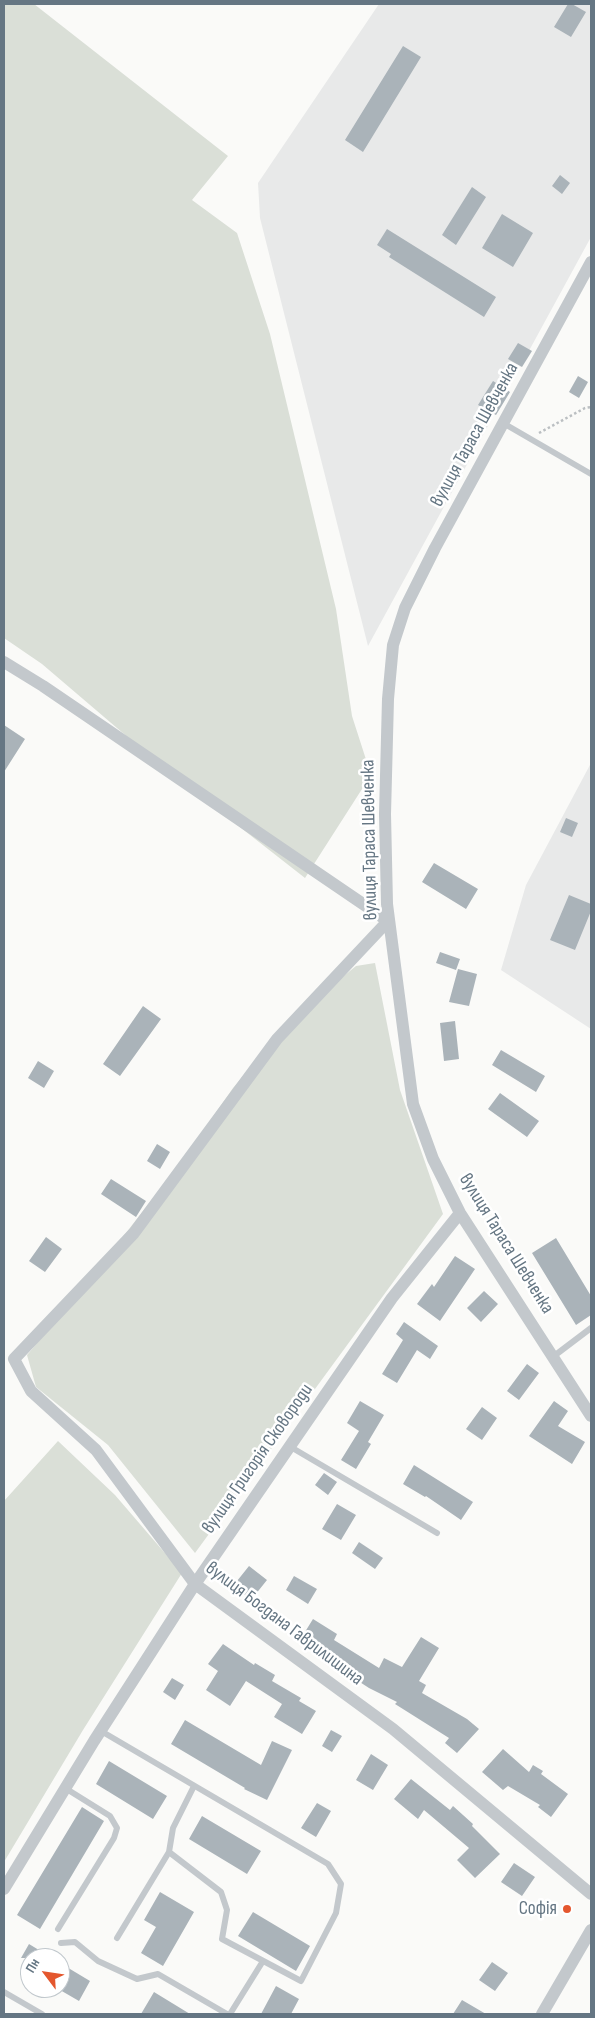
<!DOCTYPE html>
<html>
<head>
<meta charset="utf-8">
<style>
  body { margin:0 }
  #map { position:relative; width:595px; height:2018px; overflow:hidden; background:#fafaf8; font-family:"Sofia Sans Condensed",sans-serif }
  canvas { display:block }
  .frame { position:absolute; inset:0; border:5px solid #657683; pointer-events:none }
  .north { position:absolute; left:20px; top:1948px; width:50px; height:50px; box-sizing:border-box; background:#fff; border:1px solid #c1c8cd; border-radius:50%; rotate:301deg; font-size:14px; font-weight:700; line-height:20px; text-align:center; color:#657683 }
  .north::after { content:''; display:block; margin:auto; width:18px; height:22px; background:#e4572e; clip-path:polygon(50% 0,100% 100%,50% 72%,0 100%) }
</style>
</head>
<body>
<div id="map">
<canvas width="595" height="2018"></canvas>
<div class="frame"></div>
<div class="north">Пн</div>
</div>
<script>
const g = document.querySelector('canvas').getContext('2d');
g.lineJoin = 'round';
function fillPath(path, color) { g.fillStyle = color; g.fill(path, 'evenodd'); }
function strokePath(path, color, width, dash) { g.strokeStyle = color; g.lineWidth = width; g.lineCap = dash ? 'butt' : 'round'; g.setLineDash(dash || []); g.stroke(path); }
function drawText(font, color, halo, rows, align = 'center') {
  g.font = font + ' "Sofia Sans Condensed",sans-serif'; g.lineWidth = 5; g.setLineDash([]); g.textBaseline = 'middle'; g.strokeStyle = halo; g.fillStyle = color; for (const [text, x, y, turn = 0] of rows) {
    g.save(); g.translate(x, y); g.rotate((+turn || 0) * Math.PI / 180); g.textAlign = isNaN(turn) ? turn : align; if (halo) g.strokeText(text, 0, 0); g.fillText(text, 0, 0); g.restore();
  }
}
fillPath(new Path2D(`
  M379 4H591V237L368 646 260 218 258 183Z
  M591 763V1029L501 970 526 885Z`), '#e8e9e9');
fillPath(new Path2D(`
  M4 4H34L228 156 192 200 237 233 270 334 336 609 352 716 371 775 305 878 158 763 42 664 4 638Z
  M375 963 400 1090 443 1214 195 1553 108 1445 36 1387 27 1355 76 1297 182 1161 233 1088 291 1019 356 966Z
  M58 1441 115 1495 182 1573 83 1730 4 1862V1501Z`), '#dadfd7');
fillPath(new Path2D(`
  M568 4H572L586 12 571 37 554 27Z
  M403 46 421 57 363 152 345 140Z
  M560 175 570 183 562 194 552 186Z
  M472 187 486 197 456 245 442 235Z
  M502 214 533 233 513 267 482 248Z
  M387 229 496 297 484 317 389 257 391 254 377 245Z
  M518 343 532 351 522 367 508 359Z
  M578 376 588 382 579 398 569 392Z
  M493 381 510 392 496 415 478 405Z
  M4 725 25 739 4 772Z
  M566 818 578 823 572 837 560 832Z
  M434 863 478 889 466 909 422 882Z
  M569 895 591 904V911L575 950 550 940Z
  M440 952 460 959 456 970 436 963Z
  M458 969 477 974 469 1006 449 1002Z
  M143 1006 161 1019 120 1076 103 1064Z
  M455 1021 459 1059 444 1061 440 1023Z
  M501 1050 545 1076 536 1092 492 1065Z
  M38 1061 54 1071 44 1088 28 1078Z
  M500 1093 539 1121 527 1137 488 1109Z
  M157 1144 170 1152 160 1169 147 1161Z
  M111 1179 146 1201 136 1217 101 1194Z
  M46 1237 62 1249 45 1272 29 1261Z
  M556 1238 591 1296V1315L576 1325 532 1253Z
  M455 1256 475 1269 440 1321 417 1304 432 1284 434 1287Z
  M484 1291 498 1304 481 1322 467 1308Z
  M404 1322 438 1346 430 1359 417 1350 397 1383 382 1374 403 1340 396 1334Z
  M527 1364 539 1373 519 1400 507 1391Z
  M360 1401 384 1415 368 1442 371 1444 356 1469 341 1460 359 1431 347 1423Z
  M554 1401 568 1411 558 1426 585 1442 572 1464 529 1436Z
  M482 1407 497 1418 482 1440 466 1429Z
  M414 1465 473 1502 461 1520 426 1496 425 1497 403 1484Z
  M324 1473 337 1482 328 1495 315 1485Z
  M337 1504 356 1515 341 1540 322 1529Z
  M359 1542 383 1558 375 1569 352 1553Z
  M249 1566 267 1580 251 1600 233 1586Z
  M294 1576 317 1589 308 1604 286 1590Z
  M313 1619 337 1634 334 1640 379 1668 384 1658 402 1667 421 1637 439 1648 419 1681 426 1685 422 1693 467 1719 479 1729 457 1753 445 1743 449 1738 395 1704 397 1702 369 1688 335 1666 337 1662 300 1640Z
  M223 1644 254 1665 255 1663 275 1675 272 1681 301 1698 299 1701 316 1711 302 1734 274 1717 282 1704 246 1681 230 1706 206 1690 218 1671 208 1664Z
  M172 1678 184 1685 175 1700 163 1692Z
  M185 1720 261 1765 272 1741 292 1750 267 1800 244 1789 245 1788 171 1744Z
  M331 1730 342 1736 332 1752 322 1746Z
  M503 1749 529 1772 533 1765 543 1771 541 1774 568 1794 551 1817 538 1807 540 1805 508 1786 503 1790 482 1772Z
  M371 1754 388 1765 373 1790 356 1780Z
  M109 1761 167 1796 153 1819 96 1784Z
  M411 1779 450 1810 453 1806 473 1824 472 1826 500 1854 475 1878 457 1860 469 1848 424 1810 418 1819 394 1799Z
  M317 1803 331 1811 316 1837 301 1828Z
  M82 1807 104 1821 40 1929 17 1915Z
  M202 1816 261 1851 247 1874 189 1839Z
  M514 1863 535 1877 522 1896 501 1882Z
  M160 1892 194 1912 163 1966 141 1953 156 1927 144 1920Z
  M253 1912 310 1946 296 1971 238 1936Z
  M29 1944 52 1958H21Z
  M492 1962 508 1973 495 1991 479 1980Z
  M60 1963 90 1981 79 2001 60 1990Z
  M276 1986 299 1999 291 2014H261Z
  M154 1992 190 2014H141Z
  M462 2000 486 2014H453Z`), '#aab3b9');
strokePath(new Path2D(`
  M539 433 585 408 591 407`), '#bbbfc2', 2.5, [2.5, 2.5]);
strokePath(new Path2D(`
  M503 423 591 474
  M554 1356 591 1328
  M289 1446 437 1533
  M101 1731 328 1864 341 1884 336 1913 301 1981 222 1939 227 1910 221 1892 169 1852
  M58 1929 114 1838 117 1828 110 1816 65 1788
  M117 1938 169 1852 173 1828 194 1786
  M61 1943 75 1942 98 1961 137 1979 158 1974 227 2014
  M4 1992 42 2014
  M230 2014 263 1961`), '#c3c8cc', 6);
strokePath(new Path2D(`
  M591 262 435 548 405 608 393 645 388 699 385 814 387 904 413 1104 433 1159 460 1213 591 1416
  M4 662 43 686 388 921 277 1039 134 1233 14 1359 31 1391 96 1450 195 1584 393 1729 591 1894
  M4 1889 94 1741 195 1584 392 1298 460 1213
  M542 2014 591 1930`), '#c3c8cc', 12);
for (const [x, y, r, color] of [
  [567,1909,5,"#e4572e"]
]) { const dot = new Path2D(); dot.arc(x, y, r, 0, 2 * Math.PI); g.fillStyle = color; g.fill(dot); strokePath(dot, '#fff', 2); }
drawText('19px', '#657683', '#fff', [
  ["вулиця Тараса Шевченка",475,435,-61],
  ["вулиця Тараса Шевченка",370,840,-91],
  ["вулиця Тараса Шевченка",506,1244,58],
  ["вулиця Григорія Сковороди",258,1459,-55],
  ["вулиця Богдана Гаврилишина",284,1624,37]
]);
drawText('19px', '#657683', '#fff', [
  ["Софія",557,1909]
], 'right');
</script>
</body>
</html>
